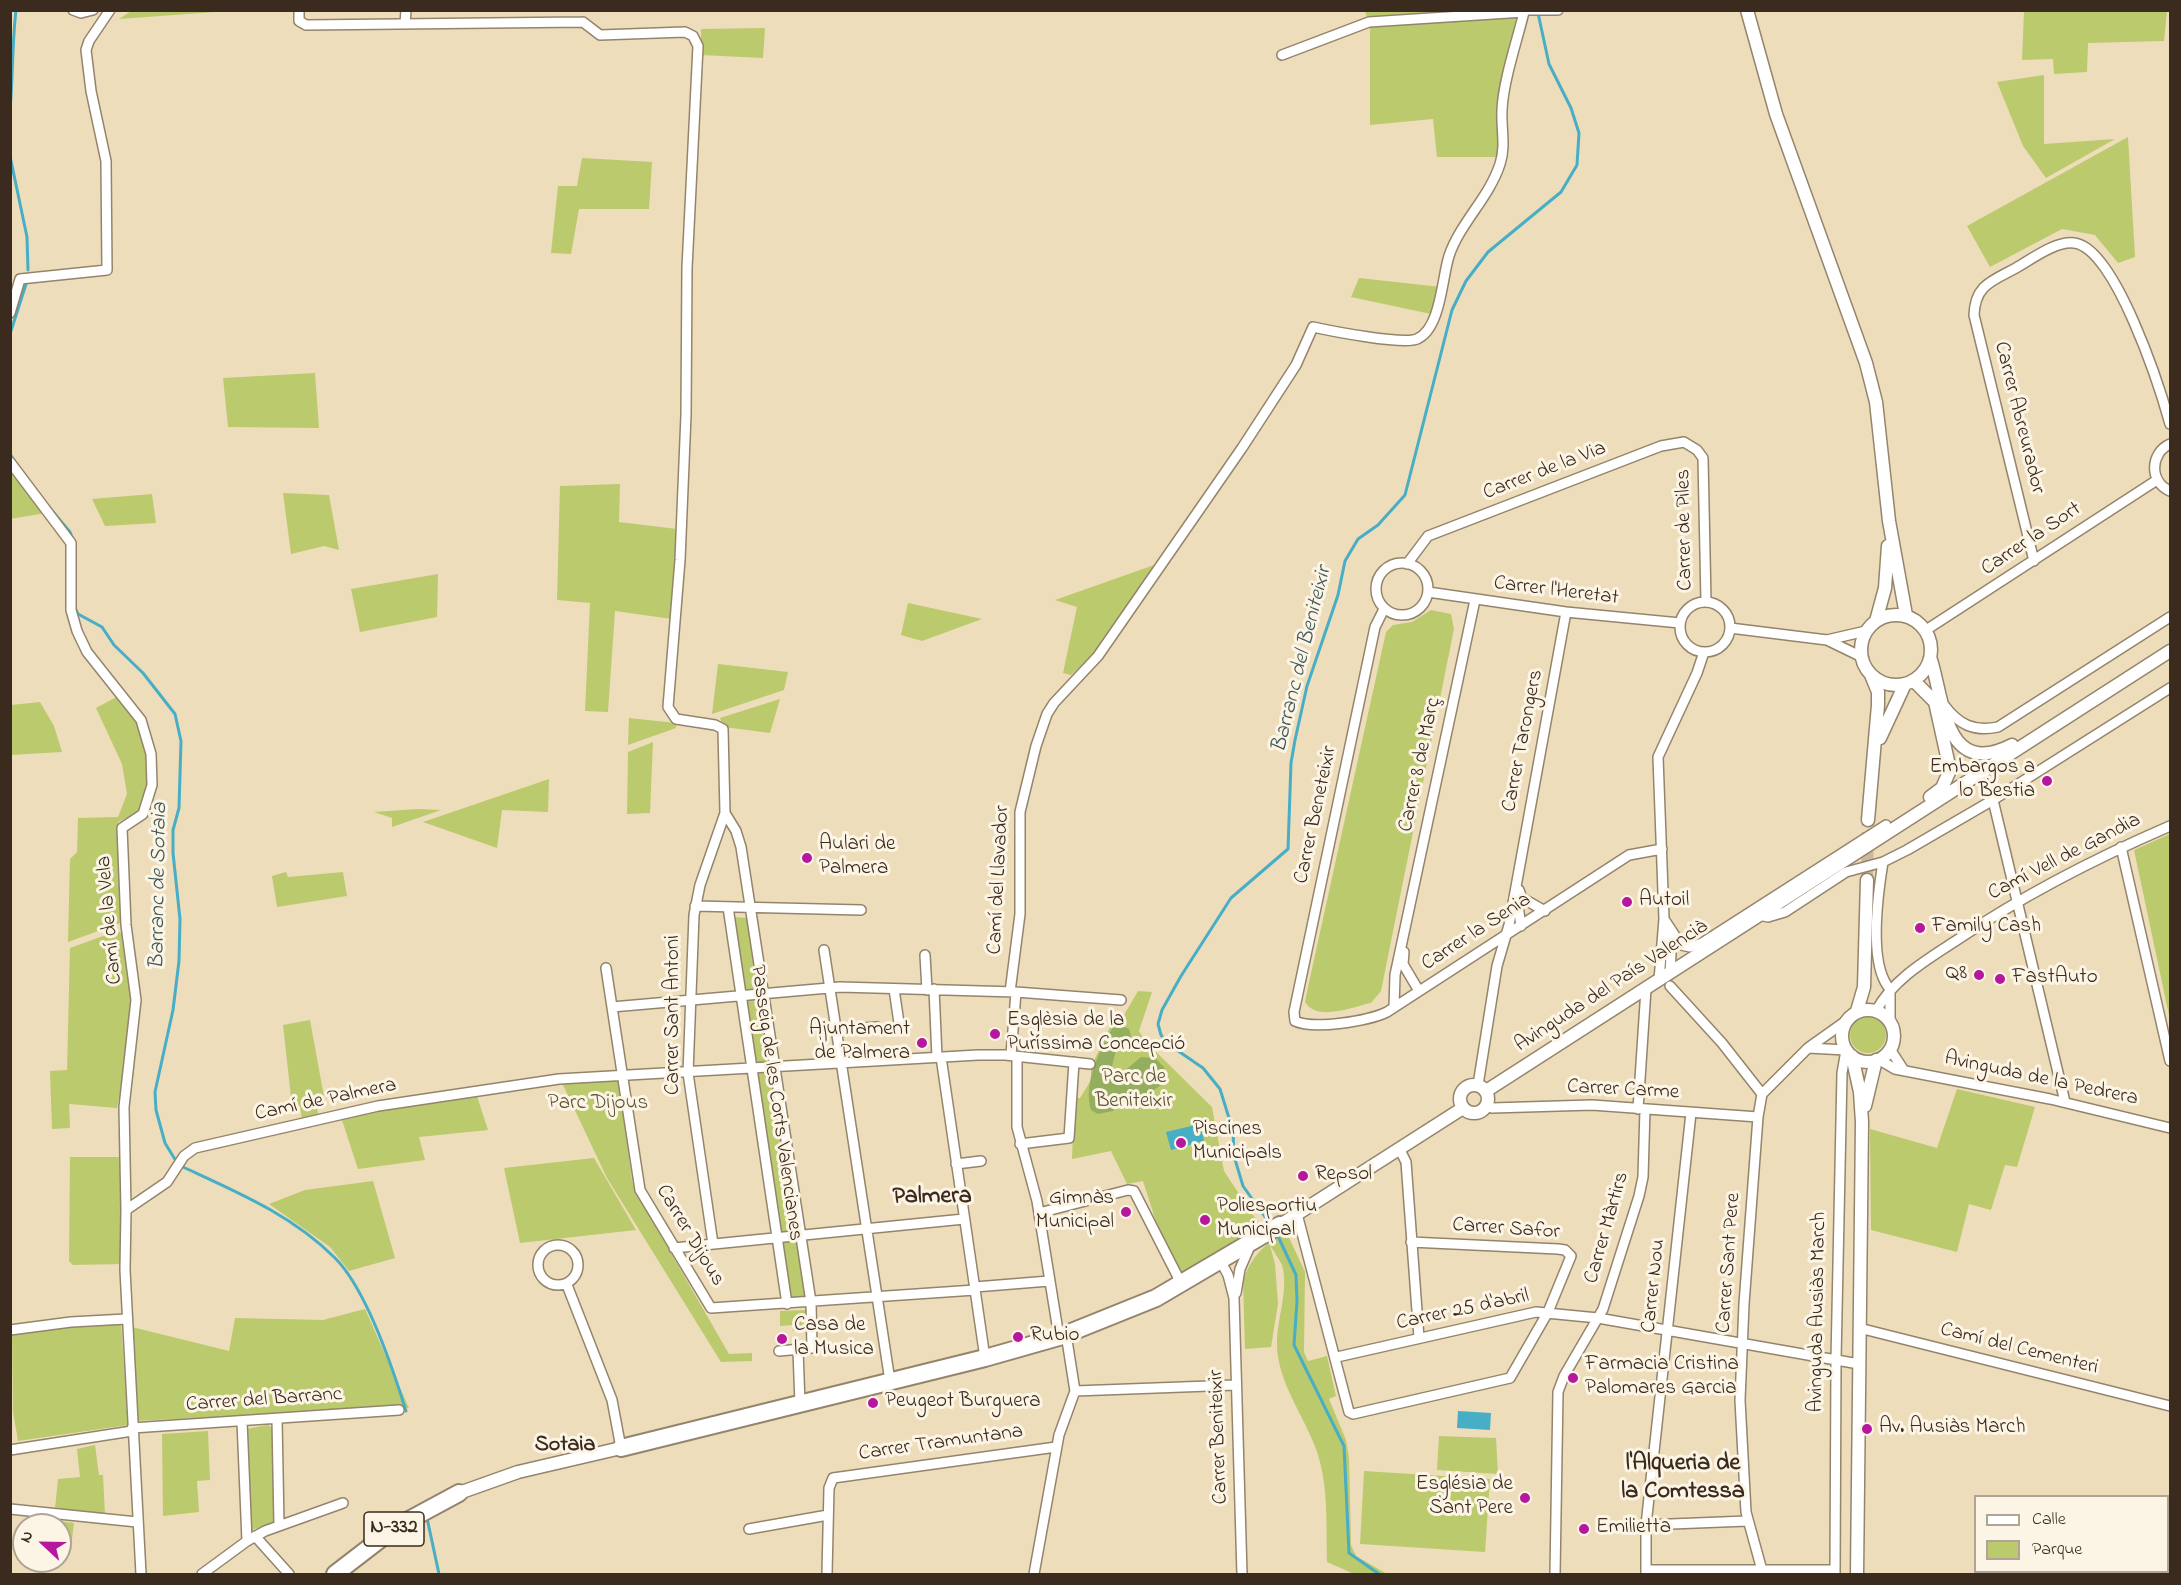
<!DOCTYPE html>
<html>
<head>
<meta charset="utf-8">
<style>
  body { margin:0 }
  #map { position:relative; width:2181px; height:1585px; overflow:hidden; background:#edb; font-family:"Indie Flower",sans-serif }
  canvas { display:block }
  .frame { position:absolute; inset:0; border:12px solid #3b2a1e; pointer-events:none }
  .legend { position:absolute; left:1974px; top:1495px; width:195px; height:78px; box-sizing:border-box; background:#fcf5e5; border:2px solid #afa495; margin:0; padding:8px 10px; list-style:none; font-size:18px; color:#3b2a1e }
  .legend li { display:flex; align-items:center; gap:12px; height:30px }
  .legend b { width:30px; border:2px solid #afa495 }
  .north { position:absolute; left:12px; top:1513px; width:60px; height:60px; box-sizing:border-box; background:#fcf5e5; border:2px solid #afa495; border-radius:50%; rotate:292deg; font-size:16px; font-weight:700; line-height:24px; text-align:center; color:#3b2a1e }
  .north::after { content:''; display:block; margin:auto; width:21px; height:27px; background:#b5179e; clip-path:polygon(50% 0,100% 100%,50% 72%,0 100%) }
</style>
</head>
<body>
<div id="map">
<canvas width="2181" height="1585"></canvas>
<div class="frame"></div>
<ul class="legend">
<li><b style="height:8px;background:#fff"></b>Calle</li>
<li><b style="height:16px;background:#bbca6d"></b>Parque</li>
</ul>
<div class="north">N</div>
</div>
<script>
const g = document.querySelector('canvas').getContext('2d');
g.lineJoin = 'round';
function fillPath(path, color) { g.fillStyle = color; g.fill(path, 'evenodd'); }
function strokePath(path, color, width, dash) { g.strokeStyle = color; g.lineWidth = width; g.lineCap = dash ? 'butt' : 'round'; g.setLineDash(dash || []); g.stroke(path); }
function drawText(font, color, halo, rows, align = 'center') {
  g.font = font + ' "Indie Flower",sans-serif'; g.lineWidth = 6; g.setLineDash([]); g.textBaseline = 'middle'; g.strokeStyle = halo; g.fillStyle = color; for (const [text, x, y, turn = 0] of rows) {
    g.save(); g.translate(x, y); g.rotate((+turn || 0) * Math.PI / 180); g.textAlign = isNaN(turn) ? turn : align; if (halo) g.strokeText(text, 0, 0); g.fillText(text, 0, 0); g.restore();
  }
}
fillPath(new Path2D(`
  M131 11V10L229 11 119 19Z
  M1365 11H1517L1497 118 1498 157H1437L1433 119 1370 125V27Z
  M2024 11V10L2167 11 2164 41 2088 43 2087 72 2054 74 2053 59 2022 60Z
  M765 28 763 58 701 55V29Z
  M2044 75V144L2115 139 2046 178 2023 146 1997 82Z
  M2128 137 2135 257 2118 263 2095 235 2062 229 1990 267 1967 226Z
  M582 158 652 162 649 209H579L571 254 551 253 558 186H577Z
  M1359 278 1441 287 1431 314 1351 297Z
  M315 373 319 428 228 427 223 378Z
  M11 466 46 513 10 519Z
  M620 484 619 522 677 529 672 619 615 611 608 712 585 711 590 603 557 600 560 486Z
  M283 493 329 495 339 550 324 546 291 554Z
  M152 494 156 523 105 526 92 499Z
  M1157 564 1095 653 1071 675 1063 673 1077 607 1055 600Z
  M438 574 437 617 360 632 351 589Z
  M908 603 982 619 922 641 901 635Z
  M1431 610 1451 614 1454 629 1381 991 1371 1003C1352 1007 1317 1022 1305 1002L1308 987 1386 632 1393 625 1412 622Z
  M718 664 788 672 784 690 712 714Z
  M122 694C136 720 158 759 149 789 147 797 143 804 140 811L118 822 123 922 68 942 70 859 77 852 78 818 118 817 127 794 122 764 96 708Z
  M780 699 770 733 724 727 720 718Z
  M40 702 54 726 62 752 11 755V705Z
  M629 718 676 723V728L628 745Z
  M653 742 650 813 627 814 628 752Z
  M549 779 548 812 502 810 497 848 423 822Z
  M418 809 441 810 392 827V818L374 812Z
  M2170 834V1020L2134 850Z
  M286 872 288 877 343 872 347 896 277 907 272 876Z
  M734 917 748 918 759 988 744 990Z
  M117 931 124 934 134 995 132 1025 117 1108 69 1104 70 1128 52 1129 50 1071 67 1070 70 948Z
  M1138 991 1152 992 1139 1031 1145 1041 1212 1107 1224 1171 1261 1227 1183 1274 1159 1231 1143 1181 1127 1184 1111 1151 1072 1159 1074 1098H1080L1091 1080V1067L1117 1012 1124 1015Z
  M761 998 771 1062 755 1064 746 1000Z
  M1850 1035a18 18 0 1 1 36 0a18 18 0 1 1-36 0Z
  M310 1020 325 1102 317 1104 318 1115 302 1119 300 1106H292L283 1025Z
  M772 1072 796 1230 779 1232 756 1074Z
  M619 1081 632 1181 637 1194 729 1354 752 1353V1361L721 1362 607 1178 562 1083Z
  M1957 1089 2035 1107 2017 1167 2005 1165 1991 1210 1969 1204 1957 1252 1871 1230 1870 1129 1937 1148Z
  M476 1093 488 1130 419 1137 425 1160 358 1169 341 1117Z
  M70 1157H123V1264L73 1265 69 1261Z
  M594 1158 636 1230 520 1243 504 1168Z
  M373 1181 395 1258 349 1271 330 1247 269 1204 305 1190Z
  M1286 1231 1305 1272 1304 1352 1308 1361 1327 1356 1336 1396 1329 1399 1346 1440 1349 1458 1351 1545 1356 1556 1387 1574H1354L1327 1562C1326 1525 1329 1485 1316 1449 1304 1416 1276 1379 1277 1343 1277 1318 1289 1290 1282 1265 1279 1259 1274 1252 1270 1245L1275 1264 1278 1304 1271 1347 1245 1349 1243 1282C1250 1257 1265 1244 1286 1231Z
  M797 1240 806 1300 790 1301 782 1242Z
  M365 1309 409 1408 135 1421 132 1327 229 1351 235 1318 323 1320Z
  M807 1310V1329L793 1331V1325L780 1326V1311Z
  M121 1322 128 1425 18 1441 13 1412 12 1332Z
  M268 1425 273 1429 275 1520 272 1524 251 1530 246 1429Z
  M208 1431 210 1480 197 1481 199 1512 163 1516 162 1434Z
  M1439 1436 1496 1438 1498 1474 1437 1470Z
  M95 1445 99 1475H103L105 1515 55 1509 58 1479 80 1477 77 1449Z
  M1364 1471 1490 1479 1485 1552 1360 1544Z
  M50 1520 74 1523 71 1547H60V1525H50Z`), '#bbca6d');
fillPath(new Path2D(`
  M1120 1025 1129 1029 1131 1036 1126 1043 1117 1046 1112 1066 1117 1072 1122 1073 1141 1057 1155 1058 1164 1067 1167 1081 1141 1099 1129 1102 1119 1099 1113 1111 1098 1114 1091 1110C1083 1083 1099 1051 1113 1027Z`), '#94ae60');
fillPath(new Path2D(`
  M1200 1124 1204 1141 1171 1150 1166 1132Z
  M1458 1411 1491 1413 1490 1430 1457 1428Z`), '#47aec6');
strokePath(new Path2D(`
  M10 110C13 77 12 44 16 10
  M10 156 27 237 28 270
  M10 334 27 281
  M10 454 14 460
  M48 506 70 532 74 542
  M75 608 78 614 102 627 114 645 143 673 175 714 181 741 179 808 173 830V853L180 919 179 961 173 1010 155 1092 156 1110 165 1143 176 1161
  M183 1167C237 1192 292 1215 335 1258 366 1289 393 1369 406 1411
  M1270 1224 1243 1186 1234 1156 1233 1131 1220 1089 1203 1068 1168 1044 1161 1035 1158 1024 1162 1010 1181 976 1231 898 1288 849 1291 763 1295 740 1307 686 1338 595 1345 561 1358 539 1378 525 1405 495 1452 310 1466 281 1488 252 1561 192 1577 165 1579 133 1571 108 1549 64 1538 13
  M1277 1234 1296 1275 1297 1301 1294 1345 1344 1446 1349 1553 1379 1574
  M427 1518 439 1574`), '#47aec6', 3);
strokePath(new Path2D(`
  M1867 880 1868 820`), '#cab99c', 12, [12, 6]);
const street = new Path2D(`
  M73 10 81 13 93 10
  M299 10V21L306 25 583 22
  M1524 10H1558
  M583 22 600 35 685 32 693 36 698 46 687 268 686 415 680 560 668 707 676 719 715 725 723 729 725 813 700 885 694 915 688 1073 713 1244
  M405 24 406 10
  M10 313 20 279 107 270 106 161 91 91 86 50 89 41 110 10
  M2170 444C2150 453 2149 482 2170 491
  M10 462 71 543V610L77 631 87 652 141 720 151 754 152 785 143 814 122 828 126 925 136 1000 124 1107 126 1210 125 1270 141 1574
  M2034 561 1974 315C1975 285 1992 281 2016 268 2032 259 2055 241 2074 243 2115 247 2160 388 2170 424
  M1376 589a26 26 0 1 1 52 0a26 26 0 1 1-52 0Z
  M1407 564 1428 536 1661 446 1684 442 1697 450 1703 458 1706 602
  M1428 592 1566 612 1680 623
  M1680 627a25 25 0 1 1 50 0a25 25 0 1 1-50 0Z
  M1384 609 1375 627 1294 1012 1295 1021C1314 1030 1368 1021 1387 1012L1629 855 1662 849
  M1730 628 1827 640 1862 657
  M1926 630 2157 480
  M1827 640 1866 631
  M1944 705C1959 725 1974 732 1998 727L2170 617
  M1993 800 2065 1102
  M725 813 736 831 741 847 811 1302 812 1348 779 1351
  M2121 847 2170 1061
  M1883 862C1878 893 1868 965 1890 989
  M1519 890 1522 898 1545 911
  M1517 899 1521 926
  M695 906 861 910
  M728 907 787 1304
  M1759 915 1768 917 1785 912 1846 872 1883 862 1907 850 1993 800 2170 688
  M1664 919 1681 945 1690 947 1702 943 1886 825
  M1666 928 1671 953 1670 974
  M824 950 890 1381
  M1404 952 1403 964 1419 991
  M925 955 927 990
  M606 968 640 1190 711 1308 975 1290
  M1659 980 1664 919 1658 757 1697 673 1704 652
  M1670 986 1722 1043 1762 1094
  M894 989 899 1023
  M934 989 937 1057
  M1010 992 1020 914V812L1036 746 1047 714 1054 703 1098 656 1242 448 1296 365 1313 327C1331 331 1403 345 1417 339 1441 329 1442 277 1449 256 1460 223 1489 198 1500 164 1506 146 1501 129 1502 110 1503 82 1517 41 1524 12L1369 22 1282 55
  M612 1007 840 987 1016 992 1121 1000
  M1394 1007 1395 975 1475 600
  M1876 1011C1893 979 1928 959 1957 940 2025 894 2096 858 2170 826
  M1890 1021V989
  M836 1030 877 1027
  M1890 1049 1903 1069
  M1011 1055 1016 992
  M941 1057 985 1358
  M1017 1057V1127L1037 1201 1059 1337
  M1878 1059 1895 1069 2050 1099 2170 1128
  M1478 1085 1497 966 1509 925 1566 612
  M1486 1106 1492 1108 1592 1105 1758 1117
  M1638 1109 1646 989
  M1020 1144 1069 1138 1074 1062
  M1399 1148 1406 1162 1419 1338
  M956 1164 981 1161
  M126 1210 167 1182 184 1156 195 1148 378 1106 559 1079 978 1055H1005L1090 1064
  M1039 1213 1128 1190 1134 1191 1182 1285
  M1297 1214 1349 1412 1353 1414 1510 1378 1548 1312 1571 1256 1565 1250 1558 1249 1411 1242
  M538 1265a20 20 0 1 1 40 0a20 20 0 1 1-40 0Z
  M674 1248 964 1219
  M1221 1262 1228 1275 1234 1298 1242 1574
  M567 1285 612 1400 621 1448
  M975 1287 1049 1281
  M1236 1293 1240 1269 1250 1246
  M1859 1328 2170 1406
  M10 1330 71 1322 126 1319
  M798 1350 800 1404
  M1337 1357 1536 1312 1598 1318 1859 1364
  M1075 1391 1236 1385
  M277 1419 279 1525
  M242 1421 247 1541
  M132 1428 399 1410
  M10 1450 132 1431
  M10 1509 137 1522
  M1646 1525 1747 1521
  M749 1529 828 1515
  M255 1536 289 1574
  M1646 1570H1835
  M202 1574 247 1541 265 1531 343 1503
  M827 1574 829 1488 833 1478 1056 1447
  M1034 1574 1059 1435 1075 1391 1066 1334
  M1555 1574 1558 1392 1564 1376 1603 1309 1639 1196 1643 1177 1645 1109
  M1646 1574V1525L1691 1113
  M1763 1574 1746 1512 1740 1400 1744 1304 1758 1117 1762 1094 1808 1048
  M1835 1574 1836 1360 1842 1073 1846 1050 1808 1048 1846 1021`);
const secondary = new Path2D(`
  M1747 10 1776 114 1866 363 1876 402 1889 521 1906 615
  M1861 650a35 35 0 1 1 70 0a35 35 0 1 1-70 0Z
  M1876 621 1885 588 1888 546
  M1931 660C1944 702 1945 779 2012 745
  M1914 681 1935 702 1950 770 1942 788 1930 797
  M1880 738 1905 684
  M1868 820 1878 705V692L1871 675
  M1842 1036a26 26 0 1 1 52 0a26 26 0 1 1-52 0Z
  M1857 1011 1864 987 1867 880
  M1852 1056 1860 1092 1862 1122 1857 1574
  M1460 1099a14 14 0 1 1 28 0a14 14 0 1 1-28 0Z
  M1486 1091 2170 651
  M1865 1106 1876 1060
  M1280 1225 1463 1108
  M459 1493 518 1472 621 1448`);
const highway = new Path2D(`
  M621 1448 985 1358 1059 1337 1156 1298 1280 1225
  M335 1574 396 1527 459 1493`);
strokePath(street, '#94846c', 12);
strokePath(secondary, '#94846c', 15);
strokePath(highway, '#94846c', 20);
strokePath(street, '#fff', 9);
strokePath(secondary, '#fff', 12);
strokePath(highway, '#fff', 16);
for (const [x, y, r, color] of [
  [2047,781,6,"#b5179e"],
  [807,858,6,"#b5179e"],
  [1627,902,6,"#b5179e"],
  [1920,928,6,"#b5179e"],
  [1979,975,6,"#b5179e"],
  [2000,979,6,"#b5179e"],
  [995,1034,6,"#b5179e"],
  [922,1043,6,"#b5179e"],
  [1181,1143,6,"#b5179e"],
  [1303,1176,6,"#b5179e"],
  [1126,1212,6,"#b5179e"],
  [1205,1220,6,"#b5179e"],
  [1018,1337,6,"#b5179e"],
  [782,1339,6,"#b5179e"],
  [1573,1378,6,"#b5179e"],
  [873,1403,6,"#b5179e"],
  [1867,1429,6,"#b5179e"],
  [1525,1498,6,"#b5179e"],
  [1584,1529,6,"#b5179e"]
]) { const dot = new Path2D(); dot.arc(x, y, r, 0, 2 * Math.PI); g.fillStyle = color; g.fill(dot); strokePath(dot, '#fcf5e5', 2); }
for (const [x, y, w] of [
  [394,1529,60]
]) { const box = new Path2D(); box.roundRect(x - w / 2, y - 17, w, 34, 4.5); g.fillStyle = '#fcf5e5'; g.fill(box); strokePath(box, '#3b2a1e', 1.5); }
drawText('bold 20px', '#3b2a1e', null, [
  ["N-332",394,1529]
]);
drawText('21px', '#3b2a1e', '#fcf5e5', [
  ["Carrer Abreurador",2018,418,76],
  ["Carrer de la Via",1545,472,-21],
  ["Carrer de Piles",1686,530,-91],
  ["Carrer la Sort",2032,540,-34],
  ["Carrer l'Heretat",1556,592,7],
  ["Carrer Tarongers",1524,741,-79],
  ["Carrer 8 de Març",1421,765,-78],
  ["Carrer Beneteixir",1317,815,-78],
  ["Camí Vell de Gandia",2065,858,-27],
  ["Camí del Llavador",1000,880,-87],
  ["Camí de la Vela",111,920,-95],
  ["Carrer la Senia",1477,933,-33],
  ["Avinguda del País Valencià",1612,987,-33],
  ["Carrer Sant Antoni",675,1015,-90],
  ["Avinguda de la Pedrera",2041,1080,12],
  ["Carrer Carme",1623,1091,3],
  ["Camí de Palmera",326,1101,-12],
  ["Passeig de les Corts Valencianes",775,1103,82],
  ["Carrer Màrtirs",1608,1228,-74],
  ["Carrer Safor",1506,1230,4],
  ["Carrer Dijous",689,1236,59],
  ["Carrer Sant Pere",1730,1263,-86],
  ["Carrer Nou",1655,1286,-84],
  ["Carrer 25 d'abril",1463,1311,-12],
  ["Avinguda Ausiàs March",1819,1312,-89],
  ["Camí del Cementeri",2019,1350,14],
  ["Carrer del Barranc",264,1401,-4],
  ["Carrer Beniteixir",1220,1437,-92],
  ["Carrer Tramuntana",941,1444,-8]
]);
drawText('21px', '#3b2a1e', '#fcf5e5', [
  ["Embargos a",2035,769,"right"],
  ["lo Bestia",2035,793,"right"],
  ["Aulari de",819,846],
  ["Palmera",819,870],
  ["Autoil",1639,902],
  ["Family Cash",1932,928],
  ["Q8",1967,975,"right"],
  ["FastAuto",2012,979],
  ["Esglèsia de la",1007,1022],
  ["Puríssima Concepció",1007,1046],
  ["Ajuntament",910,1031,"right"],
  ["de Palmera",910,1055,"right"],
  ["Piscines",1193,1131],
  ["Municipals",1193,1155],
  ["Repsol",1315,1176],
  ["Gimnàs",1114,1200,"right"],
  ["Municipal",1114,1224,"right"],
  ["Poliesportiu",1217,1208],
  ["Municipal",1217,1232],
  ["Casa de",794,1327],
  ["la Musica",794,1351],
  ["Rubio",1030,1337],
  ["Farmacia Cristina",1585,1366],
  ["Palomares Garcia",1585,1390],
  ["Peugeot Burguera",885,1403],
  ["Av. Ausiàs March",1879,1429],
  ["Església de",1513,1486,"right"],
  ["Sant Pere",1513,1510,"right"],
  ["Emilietta",1596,1529]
], 'left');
drawText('21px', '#5b5232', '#fcf5e5', [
  ["Parc de",1134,1079],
  ["Beniteixir",1134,1103],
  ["Parc Dijous",598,1105]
]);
drawText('italic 22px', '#3f5859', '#fcf5e5', [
  ["Barranc del Beniteixir",1303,660,-76],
  ["Barranc de Sotaia",160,886,-89]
]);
drawText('bold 22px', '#3b2a1e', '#fcf5e5', [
  ["Sotaia",565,1446]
]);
drawText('bold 24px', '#3b2a1e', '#fcf5e5', [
  ["Palmera",932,1198],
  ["l'Alqueria de",1683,1465],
  ["la Comtessa",1683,1493]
]);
</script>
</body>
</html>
